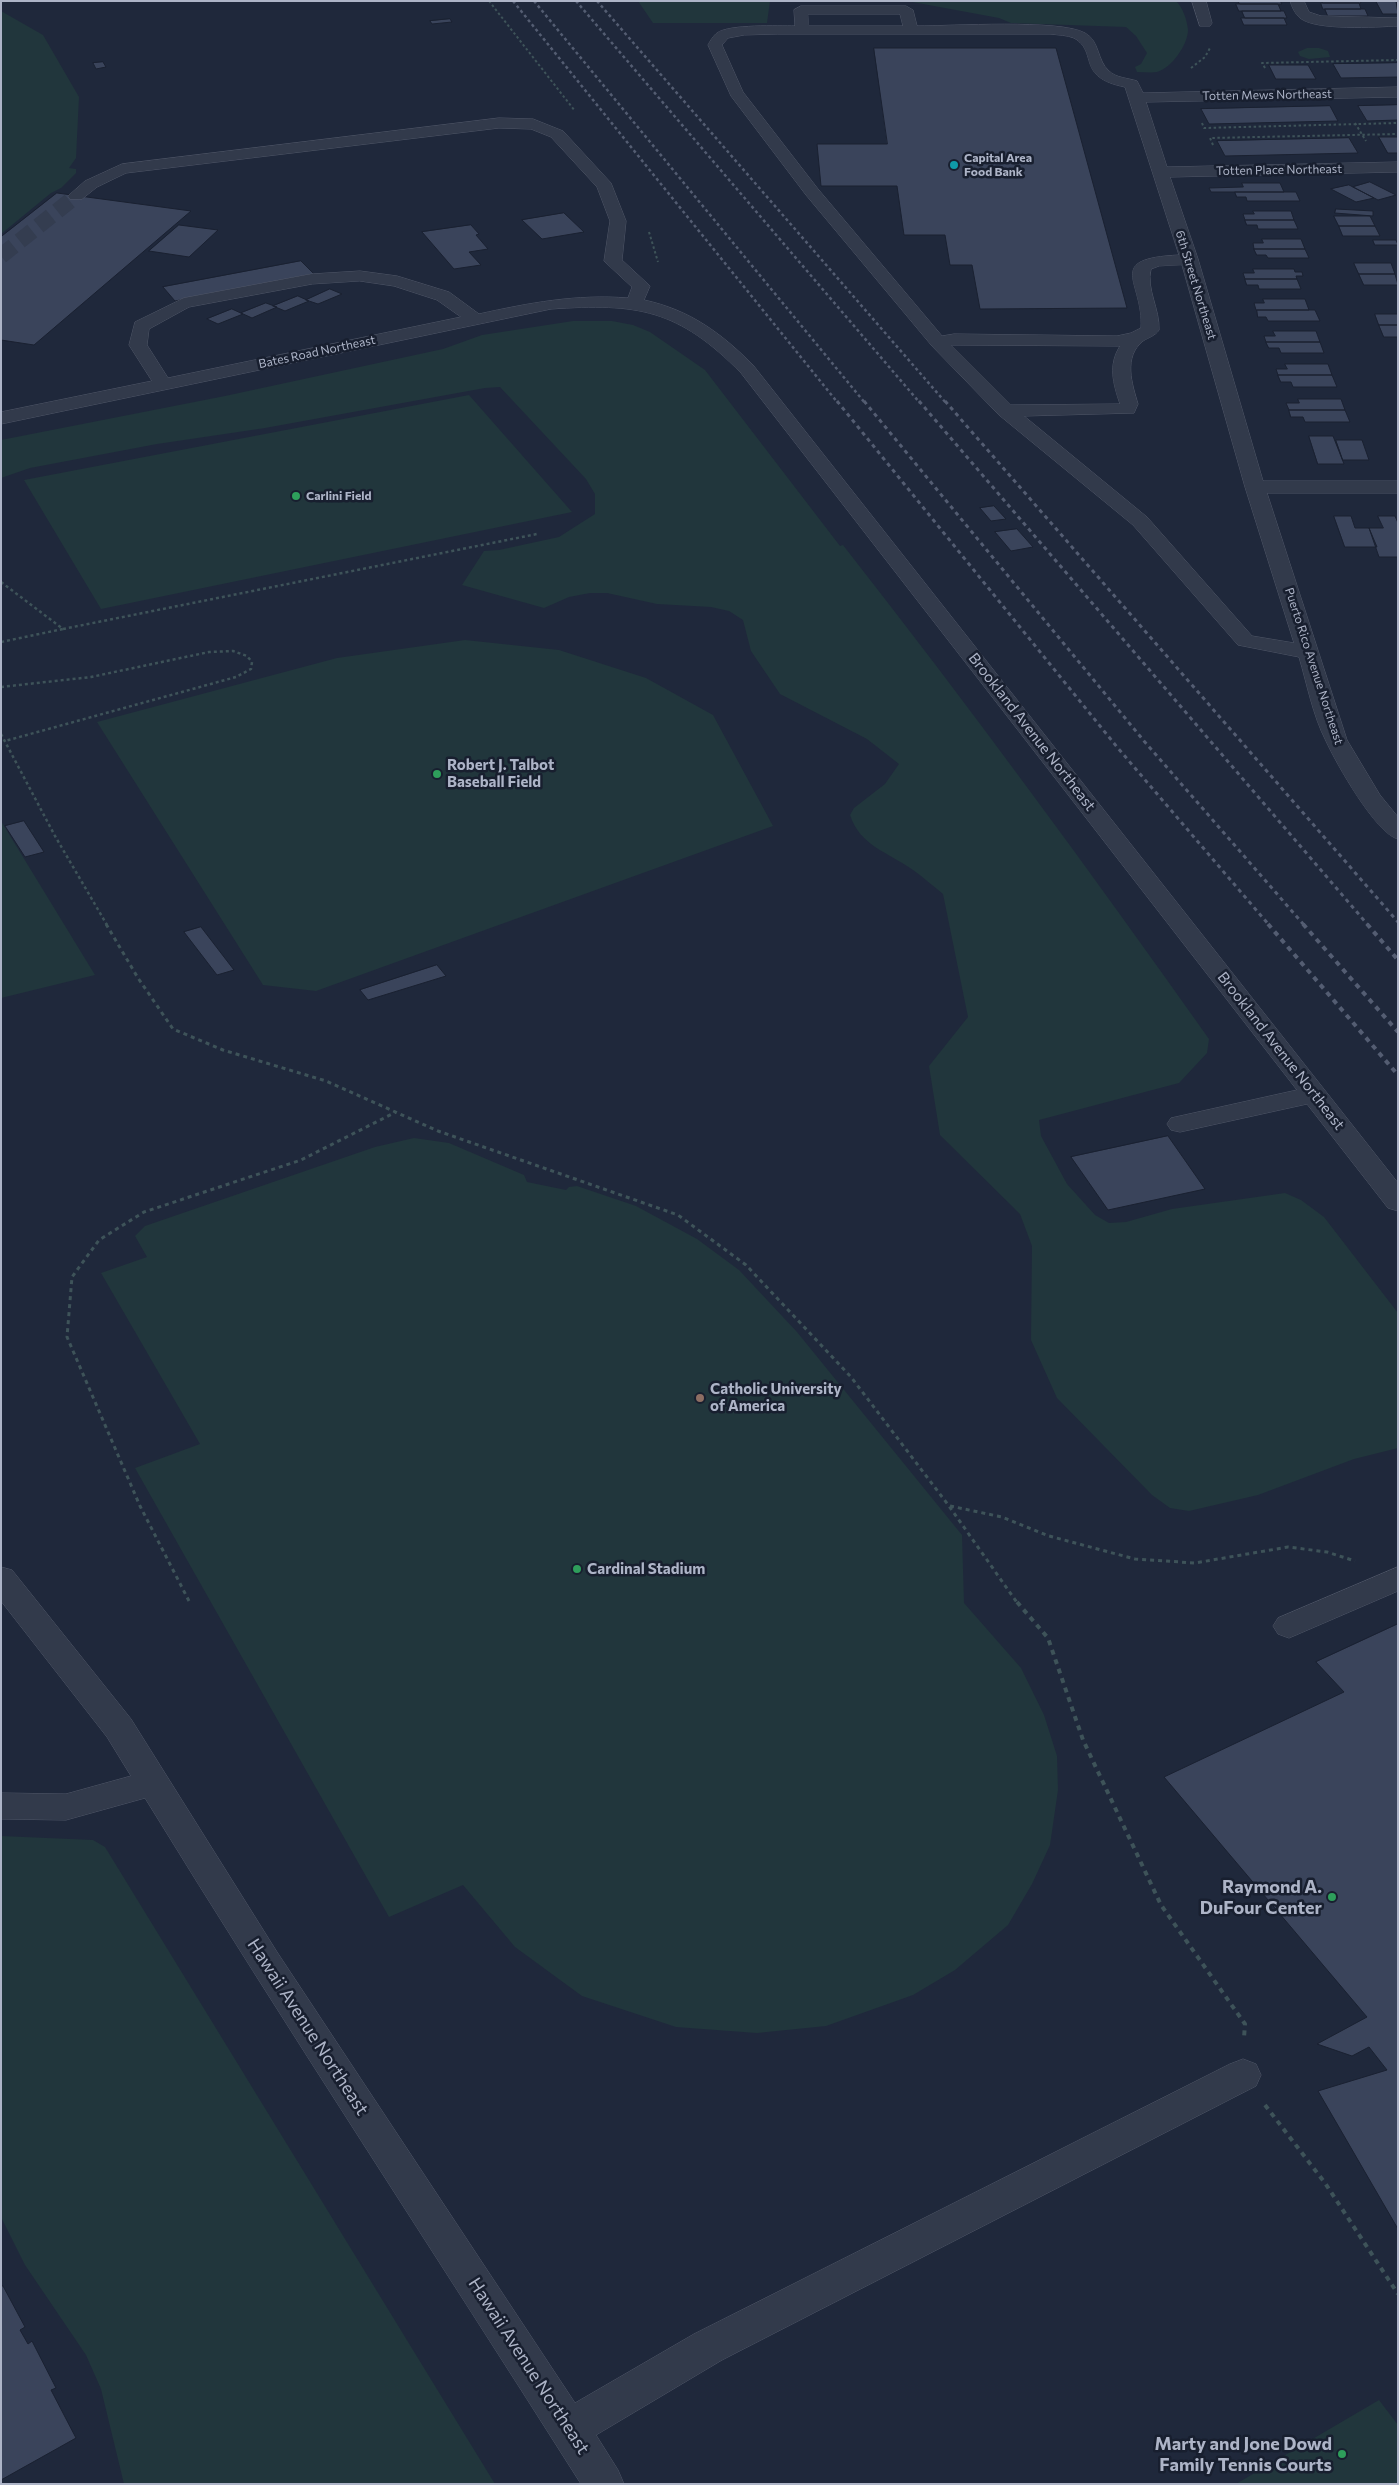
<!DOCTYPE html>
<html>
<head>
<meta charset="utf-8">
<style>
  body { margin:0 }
  #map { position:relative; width:1399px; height:2485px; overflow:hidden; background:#1f283b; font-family:Commissioner,sans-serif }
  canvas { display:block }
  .frame { position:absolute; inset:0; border:2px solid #adb4c7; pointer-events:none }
</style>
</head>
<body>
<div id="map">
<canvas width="1399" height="2485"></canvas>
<div class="frame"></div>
</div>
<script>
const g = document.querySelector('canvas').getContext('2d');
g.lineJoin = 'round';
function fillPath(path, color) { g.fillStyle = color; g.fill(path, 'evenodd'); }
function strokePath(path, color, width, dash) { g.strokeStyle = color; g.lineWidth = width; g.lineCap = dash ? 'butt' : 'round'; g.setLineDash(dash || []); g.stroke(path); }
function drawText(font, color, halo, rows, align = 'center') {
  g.font = font + ' Commissioner,sans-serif'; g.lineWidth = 5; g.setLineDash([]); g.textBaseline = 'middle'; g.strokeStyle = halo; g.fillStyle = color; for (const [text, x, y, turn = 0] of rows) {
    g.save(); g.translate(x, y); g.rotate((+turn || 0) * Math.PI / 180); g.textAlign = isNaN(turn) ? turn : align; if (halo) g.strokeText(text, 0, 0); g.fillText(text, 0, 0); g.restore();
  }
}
fillPath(new Path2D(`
  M638 1H770L767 23H653Z
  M907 1H1176C1183 8 1187 20 1188 30 1188 44 1172 68 1157 72 1151 73 1144 72 1137 72L1135 67 1141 64 1147 53 1136 36 1126 27 1011 23 999 18Z
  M1 11 43 35 79 97 76 158 69 168 76 169V173L61 188 51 193 1 234Z
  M1307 48H1319L1328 51 1330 57 1309 59 1300 56 1298 52Z
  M573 321H612L633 325 650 332 705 370 840 546 843 545C970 707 1091 872 1209 1039L1207 1053 1179 1083 1039 1120 1041 1136 1067 1184 1095 1215 1109 1223 1126 1222 1172 1209 1285 1193 1301 1200 1324 1217 1398 1313V1448L1354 1459 1258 1495 1189 1511 1170 1508 1152 1495 1057 1398 1031 1340 1032 1246 1020 1214 940 1135 929 1066 968 1017 943 894C933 886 923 877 913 870 888 852 860 846 850 815L854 808 885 784 899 764 867 739 780 694 751 651 743 620 729 611 711 607 657 604 607 593H590L569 597 544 608 462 585 484 551 499 550 559 537 595 514V494L586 479 500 387 485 388 265 428 157 444 30 468 1 478V440L225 396 443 349 482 335Z
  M469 395 572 512 101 609 24 480Z
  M465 640 559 650 646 678 713 715 773 826 316 991 263 985 97 722 337 658Z
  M1 821 95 975 1 998Z
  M414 1138 449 1143 524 1175 527 1182 566 1190 569 1187 577 1186 636 1206 697 1239 739 1270 797 1332 962 1535 964 1603 1021 1668 1044 1715 1057 1756 1058 1790 1050 1845 1032 1884 1008 1925 955 1970 913 1995 826 2026 757 2033 676 2027 582 1996 515 1947 463 1885 389 1917 135 1468 200 1444 101 1273 147 1257 135 1236 145 1226 375 1147Z
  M1 1836 93 1840 105 1847 495 2484H124L101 2389 86 2355 25 2265 1 2217Z
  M1379 2400 1398 2425V2484H1236Z`), '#21363c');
const building = new Path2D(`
  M1238 1H1280L1282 4H1240Z
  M1322 1H1360L1361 3H1323Z
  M1376 1H1396L1398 14H1383Z
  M1321 3H1359L1361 9H1323Z
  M1236 4H1278L1281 11H1239Z
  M1325 9H1365L1368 16H1328Z
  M1242 11H1284L1287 18H1245Z
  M1241 18H1284L1287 25H1244Z
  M450 19 452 22 432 24 430 21Z
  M874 48H1056L1127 308 980 309 972 265H950L945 235H904L897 186H821L817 144H887Z
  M103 62 106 67 96 69 93 63Z
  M1398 63V77L1341 78 1333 64Z
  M1269 65H1308L1316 79H1276Z
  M1398 105V120L1367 121 1358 106Z
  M1330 106 1338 121 1209 124 1201 109Z
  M1379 137H1398V153H1388Z
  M1349 138 1358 153 1225 156 1217 141Z
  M1370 182 1396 195 1378 200 1353 187Z
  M1242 183H1280L1284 192H1211L1209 188 1243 187Z
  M1349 185 1353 187 1374 198 1356 202 1331 189Z
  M1235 192H1296L1300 201H1247L1246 197H1237Z
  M57 193 191 211 34 345 1 340V237Z
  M1336 209 1373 211V216L1335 213Z
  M1253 211H1291L1294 220H1245L1243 214H1254Z
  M564 213 584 232 542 239 522 220Z
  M1334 216H1370L1375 226H1339Z
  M1245 220H1294L1298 229H1258L1257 225H1247Z
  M179 225 218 230 189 257 149 251Z
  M471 225 479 234 476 235 488 249 469 252 481 265 454 269 422 232Z
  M1339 226H1375L1380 236H1343Z
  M1262 239H1301L1305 249H1254L1253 243H1263Z
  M1373 240H1396L1398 245H1375Z
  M1254 249H1305L1309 258H1268L1266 255H1257Z
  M301 261 314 274 175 301 163 287Z
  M1354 263H1391L1395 274H1359Z
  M1253 269H1294L1295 272H1302L1303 276H1296L1297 279H1245L1243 273H1254Z
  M1359 274H1395L1398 285H1364Z
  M1245 279H1297L1301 289H1259L1258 285H1247Z
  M330 289 342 294 318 304 306 300Z
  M298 296 309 301 285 311 273 306Z
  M1263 299H1305L1309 310H1256L1254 303H1264Z
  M266 303 277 307 252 318 241 313Z
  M232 309 243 314 218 324 207 319Z
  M1257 310H1315L1320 321H1268L1266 317H1258Z
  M1375 314H1398V325H1379Z
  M1379 325H1398V337H1384Z
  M1273 331H1316L1320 342H1266L1264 336H1275Z
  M1266 342H1320L1324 353H1281L1279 348H1269Z
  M1285 364H1328L1332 375H1278L1276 369H1287Z
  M1278 375H1332L1337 387H1293L1291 382H1281Z
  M1298 399H1341L1345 410H1289L1286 403H1299Z
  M1289 410H1345L1350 422H1305L1303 417H1291Z
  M1309 436H1333L1344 464H1318Z
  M1336 440H1362L1369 460H1343Z
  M994 506 1006 519 991 521 980 508Z
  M1334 516H1351L1355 528H1369L1377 547H1345Z
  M1378 516H1395L1398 523V557H1379L1369 528H1383Z
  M1017 529 1033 547 1011 551 995 532Z
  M24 821 44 852 25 857 5 826Z
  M201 927 234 970 217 975 184 932Z
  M437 965 446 976 368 1000 360 990Z
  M1168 1136 1205 1189 1108 1210 1071 1157Z
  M1398 1624V2229L1318 2091 1387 2070 1369 2047 1352 2056 1317 2044 1367 2017 1164 1777 1344 1692 1316 1662Z
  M3 2286 25 2327 20 2330 28 2344 32 2341 56 2388 51 2390 76 2438 1 2480V2287Z`);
fillPath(building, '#3a445b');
strokePath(building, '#1a2131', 1);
strokePath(new Path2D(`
  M1 256 76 196`), '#343d50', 16, [16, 8]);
const minor = new Path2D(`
  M1192 1H1206L1212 23 1210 26H1200Z
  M1290 1H1304L1309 12 1321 16 1398 18V26C1376 27 1316 31 1300 18 1295 14 1292 7 1290 1Z
  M801 6H906L913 10 917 26C951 26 1060 19 1085 33 1100 41 1097 61 1109 71 1116 78 1128 78 1137 81L1143 93 1398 87V97L1146 102 1167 167 1398 162V172L1170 177 1198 259 1263 481H1398V493H1267L1347 740 1380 795 1398 817V839C1376 834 1336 763 1326 741 1313 716 1307 684 1299 657L1238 645 1133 525 999 415 932 346 806 195 731 96 708 45C710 41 714 35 717 33 729 24 779 26 795 26L794 10ZM808 14H900L903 26H809ZM778 34H1050C1058 35 1067 35 1074 38 1099 52 1075 77 1125 87L1179 255C1103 259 1144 281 1141 328L1131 333 1117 336 954 334 942 336 818 189 743 92 722 45 728 38 744 35ZM1182 265 1245 487 1294 643 1252 636 1147 517 1024 416 1134 413 1138 404C1132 384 1123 357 1143 341 1149 337 1155 336 1159 330 1160 309 1146 289 1151 269L1159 266ZM951 345 1120 346C1108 365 1113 383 1120 404L1011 405Z
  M499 118 533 119 563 131 611 183 626 221 622 260 650 286 644 300C690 310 721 333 753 365L1398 1183V1211L1388 1208 1307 1104 1180 1132 1171 1130 1167 1124 1171 1118 1297 1090 741 373C678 309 638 303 551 309L1 424V412L152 381 129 345 135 322 184 298 312 274 360 271 397 276 449 292 479 314C529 303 576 294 628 298L632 287 604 261 610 221 597 187 551 137 531 129 499 128 126 173 97 187 82 199H70L68 196 85 181 122 164ZM360 281 394 286 437 300 461 317 168 378 147 345 149 329 189 307 312 284Z
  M1 1567 12 1570 131 1719 277 1952 575 2403 694 2334 1230 2064 1243 2059 1256 2064 1261 2075 1256 2086 722 2360 596 2435 618 2470 624 2484H581C436 2255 287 2029 145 1798L66 1820 1 1819V1793L66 1794 131 1776 107 1737 1 1601Z
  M1398 1567V1591L1289 1638 1278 1634 1273 1626 1278 1618Z`);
strokePath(minor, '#505768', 1);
strokePath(new Path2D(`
  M489 1 575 111
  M1191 68 1205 57 1210 48
  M1265 68 1262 63 1398 60
  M1202 123 1204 128 1398 123
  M1355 123 1366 141
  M1213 145 1210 138 1398 134
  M649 232 658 262`), '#3e5359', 2, [2.5, 2.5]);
strokePath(new Path2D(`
  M1 582 63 629 1 642
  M63 629 537 534
  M1 687 91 677 209 652 233 651 247 656 252 662 251 669 236 677 5 741
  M1 734 55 836 107 925`), '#3e5359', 2.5, [3, 3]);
strokePath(new Path2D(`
  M106 924 138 978 173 1029 223 1050 326 1081 438 1131 678 1215 746 1265 851 1377 949 1506 1018 1604
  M950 1506 1002 1517 1049 1536 1135 1559 1195 1563 1288 1547 1327 1552 1355 1561
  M189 1601 140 1506 67 1337 72 1277 99 1240 144 1212 301 1160 396 1112`), '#3e5359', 3, [4, 4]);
strokePath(new Path2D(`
  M1017 1602 1048 1638 1083 1740 1161 1905 1245 2024 1244 2038
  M1265 2105 1325 2183 1398 2294`), '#3e5359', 4, [5, 5]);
fillPath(minor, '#323a4b');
strokePath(new Path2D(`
  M513 1 838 403
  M534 1 865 403
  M576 1 920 403
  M597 1 946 403`), '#545d72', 2.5, [3, 3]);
strokePath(new Path2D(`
  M837 401 1117 747 1269 925
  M864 401 1144 741 1304 925
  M919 401 1368 925
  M945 401 1398 922`), '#545d72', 3, [4, 4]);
strokePath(new Path2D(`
  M1268 924 1398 1075
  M1303 924 1398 1032
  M1367 924 1398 960`), '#545d72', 4, [5, 5]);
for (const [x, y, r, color] of [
  [954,165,5,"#0f9aa8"],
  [296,496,5,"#2e9e5b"],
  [437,774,5,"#2e9e5b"],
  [700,1398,5,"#8d6e63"],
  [577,1569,5,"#2e9e5b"],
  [1332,1897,5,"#2e9e5b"],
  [1342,2454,5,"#2e9e5b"]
]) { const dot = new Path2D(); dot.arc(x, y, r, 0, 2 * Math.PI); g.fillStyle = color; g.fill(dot); strokePath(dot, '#181f2f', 2); }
drawText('12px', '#adb4c7', '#181f2f', [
  ["Totten Mews Northeast",1267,95,-1],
  ["Totten Place Northeast",1279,170,-1],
  ["6th Street Northeast",1196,285,73],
  ["Bates Road Northeast",317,352,-12],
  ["Puerto Rico Avenue Northeast",1314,666,72]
]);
drawText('bold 12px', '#adb4c7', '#181f2f', [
  ["Capital Area",964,158],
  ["Food Bank",964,172],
  ["Carlini Field",306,496]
], 'left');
drawText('15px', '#adb4c7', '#181f2f', [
  ["Brookland Avenue Northeast",1032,732,52],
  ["Brookland Avenue Northeast",1281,1051,52]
]);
drawText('bold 15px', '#adb4c7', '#181f2f', [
  ["Robert J. Talbot",447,765],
  ["Baseball Field",447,782],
  ["Catholic University",710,1389],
  ["of America",710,1406],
  ["Cardinal Stadium",587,1569]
], 'left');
drawText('bold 18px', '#adb4c7', '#181f2f', [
  ["Raymond A.",1322,1887],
  ["DuFour Center",1322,1908],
  ["Marty and Jone Dowd",1332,2444],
  ["Family Tennis Courts",1332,2465]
], 'right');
drawText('18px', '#adb4c7', '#181f2f', [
  ["Hawaii Avenue Northeast",308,2027,57],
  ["Hawaii Avenue Northeast",529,2366,57]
]);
</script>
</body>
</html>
